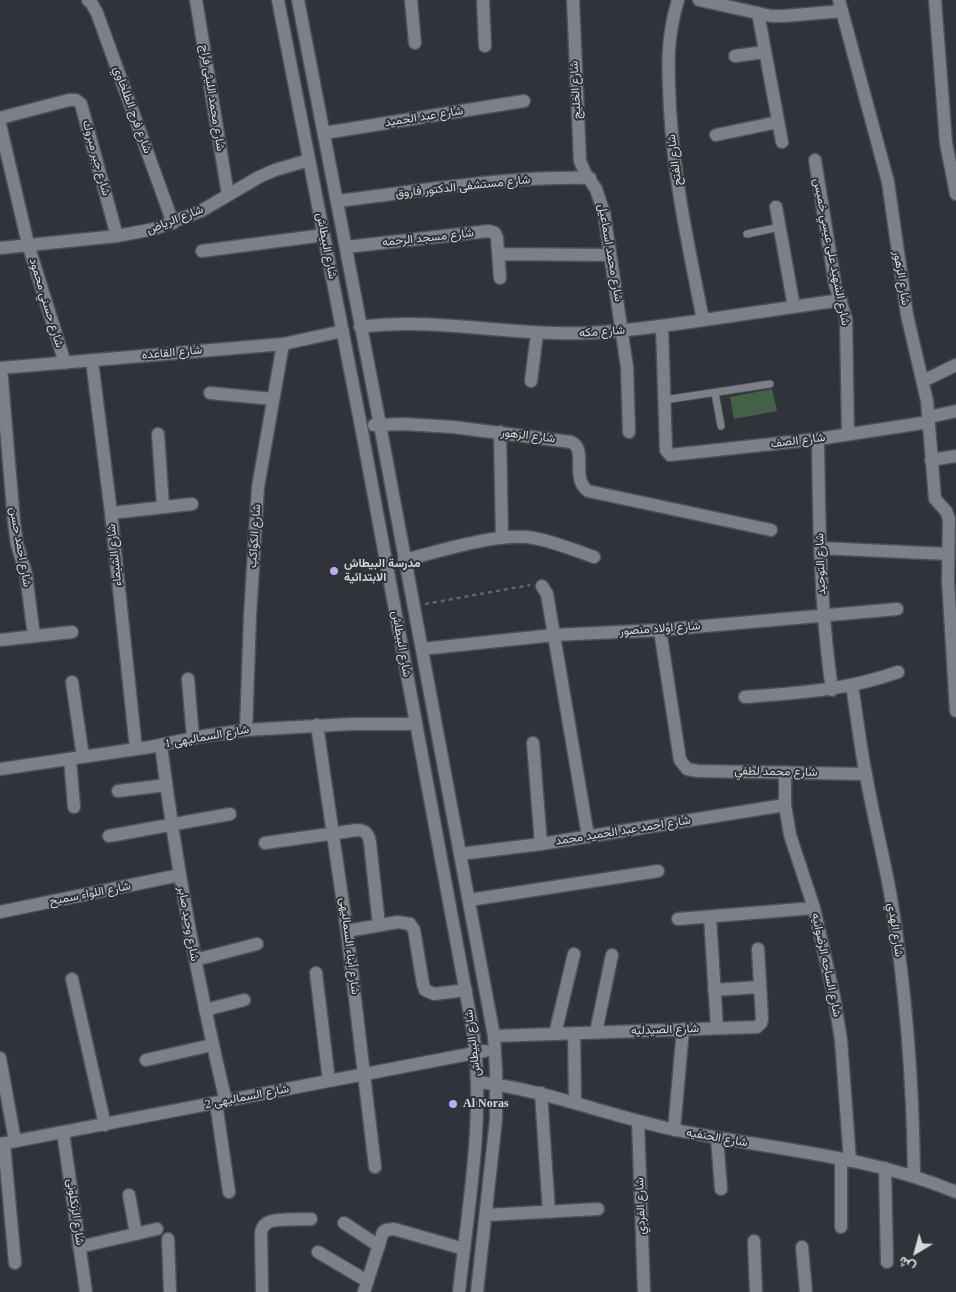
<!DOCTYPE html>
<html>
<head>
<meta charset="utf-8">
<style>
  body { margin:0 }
  #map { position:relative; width:956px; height:1292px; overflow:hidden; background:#30333a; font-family:"Times New Roman",Vazirmatn,serif }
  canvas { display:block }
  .north { position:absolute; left:891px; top:1227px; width:50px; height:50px; -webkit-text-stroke:4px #30333a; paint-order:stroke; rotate:217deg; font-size:14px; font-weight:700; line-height:20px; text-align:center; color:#d5d7db }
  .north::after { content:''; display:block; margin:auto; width:18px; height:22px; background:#d5d7db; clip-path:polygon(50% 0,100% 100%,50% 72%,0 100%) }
</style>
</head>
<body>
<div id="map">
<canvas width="956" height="1292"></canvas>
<div class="north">ش</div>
</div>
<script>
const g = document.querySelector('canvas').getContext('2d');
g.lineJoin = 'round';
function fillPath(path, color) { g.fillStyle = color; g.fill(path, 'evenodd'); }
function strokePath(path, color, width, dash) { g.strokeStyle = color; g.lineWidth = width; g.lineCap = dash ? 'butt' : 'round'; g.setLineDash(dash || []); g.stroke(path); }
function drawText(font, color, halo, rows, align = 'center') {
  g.font = font + ' "Times New Roman",Vazirmatn,serif'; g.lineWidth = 4; g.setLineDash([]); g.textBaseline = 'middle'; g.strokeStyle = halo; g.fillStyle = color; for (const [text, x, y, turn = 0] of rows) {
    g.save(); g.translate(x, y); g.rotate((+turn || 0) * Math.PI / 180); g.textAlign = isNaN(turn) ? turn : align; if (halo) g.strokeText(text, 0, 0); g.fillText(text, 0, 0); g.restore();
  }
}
fillPath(new Path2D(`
  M772 389 777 411 734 419 730 397Z`), '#436146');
const lane = new Path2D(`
  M747 234 780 227
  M715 393 721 426
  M664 400 770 384`);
const street = new Path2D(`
  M88 0 92 4 97 13 173 223
  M196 0 228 195
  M278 0 361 426 473 1031C485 1118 468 1206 459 1292
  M298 0 380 425 494 1036 496 1070V1119L477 1292
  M411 0 415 43
  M483 0 485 46
  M573 0 580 161 585 173 596 189 604 213 627 367 629 432
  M678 0C666 40 668 68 670 109 674 181 689 249 703 320
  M699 0 771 16H784L842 11
  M839 0 888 182 907 315 927 401 935 499 946 511 949 519 948 580 956 711
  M935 0 946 143 956 194
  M758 13 782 142
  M735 56 765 52
  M0 118 69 100H76L81 104 117 236
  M0 124 28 244 65 363
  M324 133 524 101
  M716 135 778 122
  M815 160 835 284 846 319 848 434
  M337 201C420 191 505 176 590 178
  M776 207 794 307
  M346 247 489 231 495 233 497 238 500 278
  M0 248 117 236 154 229 201 211 259 177 275 170 309 160
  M202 251 324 235
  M498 254 610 255
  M662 326 666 450 670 455 818 439 929 422
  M360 327C435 317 510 336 585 333 620 332 655 327 690 322 741 315 791 307 841 300
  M92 361 111 513 136 749
  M0 368 283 344 343 331
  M1 368 14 522 17 544 26 574 34 636
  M531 381 537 333
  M923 381 956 365
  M210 393 273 399
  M929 417 956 411
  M374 425 404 424 453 427 571 442C588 449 570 478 588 491L771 530
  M500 432 502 538
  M158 434 163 507
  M818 439C819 523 820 606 832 690
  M931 460 956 456
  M111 513 192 504
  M820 548 948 554
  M404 560C441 551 498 532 534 538 555 542 574 550 594 557
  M542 586 547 594 588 836
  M660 630 680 760 687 769 698 771 866 774
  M0 640 72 632
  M422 649 554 635 660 630 897 609
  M188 679 193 738
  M72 682 83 757
  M852 686C857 716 860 746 866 775 873 816 884 857 891 898 906 990 913 1083 914 1176
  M745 697C797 693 848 690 898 672
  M317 725 347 931 375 1167
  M246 730 250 616 258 487 283 344
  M533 743 541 844
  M161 745C176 865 198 984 226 1102
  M70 759 74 807
  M0 769 150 747 204 736 246 730 350 724H416
  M785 772V805L790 835 814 908 834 997 841 1040 850 1161
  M118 791 166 785
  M109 836 230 814
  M265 843 357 830C366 830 369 835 370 843L379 925
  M460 854 541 844 785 805
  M469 900 658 871
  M0 912 180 875
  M710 917 717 1028
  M678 919 814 908
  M347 931 398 922 410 924 414 930 423 984 425 990 434 994 466 990
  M195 960 257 944
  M316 973 329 1081
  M72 979 105 1125
  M714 990 760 987
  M205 1010 244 1000
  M596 1032 612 955
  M574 1033 575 1103
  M555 1034 574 954
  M494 1036 757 1027 761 1023 762 1019 758 949
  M0 1058 15 1141
  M146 1060 212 1045
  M478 1082C546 1090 609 1116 676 1130 769 1149 868 1155 956 1192
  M541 1093 549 1212
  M216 1103 229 1192
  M638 1121 644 1292
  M674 1130 683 1029
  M63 1132 86 1292
  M717 1138 721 1189
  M4 1143 15 1263
  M0 1144 485 1051
  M885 1168 887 1262
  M129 1195 136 1234
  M486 1215 598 1209
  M344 1223 379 1246
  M841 1227V1160
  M168 1239 170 1292
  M754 1241 756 1292
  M79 1247 157 1229
  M802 1247 806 1292
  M318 1252 367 1281
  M262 1292 261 1233C262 1229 263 1225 267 1223 274 1218 301 1220 311 1219
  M364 1292 383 1232 386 1230 394 1229 464 1249`);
strokePath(lane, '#4d5055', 9);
strokePath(street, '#4d5055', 15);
strokePath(new Path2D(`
  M425 604 530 585`), '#63656b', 2.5, [4, 4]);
strokePath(lane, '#7d8088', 7);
strokePath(street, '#7d8088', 12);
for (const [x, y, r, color] of [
  [334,571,5,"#bcaaf6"],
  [453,1104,5,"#bcaaf6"]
]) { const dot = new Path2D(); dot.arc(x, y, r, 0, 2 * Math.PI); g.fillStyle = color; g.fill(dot); strokePath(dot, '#30333a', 2); }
drawText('12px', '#d5d7db', '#30333a', [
  ["شارع الخليج",576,90,-93],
  ["شارع محمد الليثى فراج",212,98,81],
  ["شارع فرج الطلخاوي",132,110,70],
  ["شارع عبد الحميد",424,117,-9],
  ["شارع جبر مبروك",96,158,75],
  ["شارع الفتح",675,160,-97],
  ["شارع مستشفى الدكتور فاروق",463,187,-6],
  ["شارع الرياض",175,220,-21],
  ["شارع مسجد الرحمه",428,238,-6],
  ["شارع البيطاش",326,246,79],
  ["شارع الشهيد على عيسي خميس",831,252,79],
  ["شارع محمد اسماعيل",610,253,80],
  ["شارع الزهور",901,278,81],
  ["شارع حسني محمود",46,303,73],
  ["شارع مكه",602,332,-4],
  ["شارع القاعده",172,353,-5],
  ["شارع الزهور",528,436,7],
  ["شارع الصف",798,441,-7],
  ["شارع الكواكب",255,536,-86],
  ["شارع احمد حسن",20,547,80],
  ["شارع الشيماء",115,555,-96],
  ["شارع التوحيد",821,564,-92],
  ["شارع اولاد منصور",660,629,-4],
  ["شارع البيطاش",401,644,80],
  ["شارع السماليهى 1",207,737,-10],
  ["شارع محمد لطفي",776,772,1],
  ["شارع احمد عبد الحميد محمد",623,831,-9],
  ["شارع اللواء سميح",90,894,-11],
  ["شارع وحيد صابر",188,924,80],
  ["شارع الهدي",895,930,82],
  ["شارع أبناء السماليهى",349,946,83],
  ["شارع الساحه الرضوانيه",826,965,78],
  ["شارع الصيدليه",665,1030,-2],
  ["شارع البيطاش",473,1043,-97],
  ["شارع السماليهى 2",247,1097,-11],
  ["شارع الحنفيه",717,1138,10],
  ["شارع الفردي",641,1206,-92],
  ["شارع الزنكلونى",75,1212,82]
]);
drawText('bold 12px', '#d5d7db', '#30333a', [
  ["مدرسة البيطاش",344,564],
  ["الابتدائية",344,578],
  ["Al Noras",463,1104]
], 'left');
</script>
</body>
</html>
